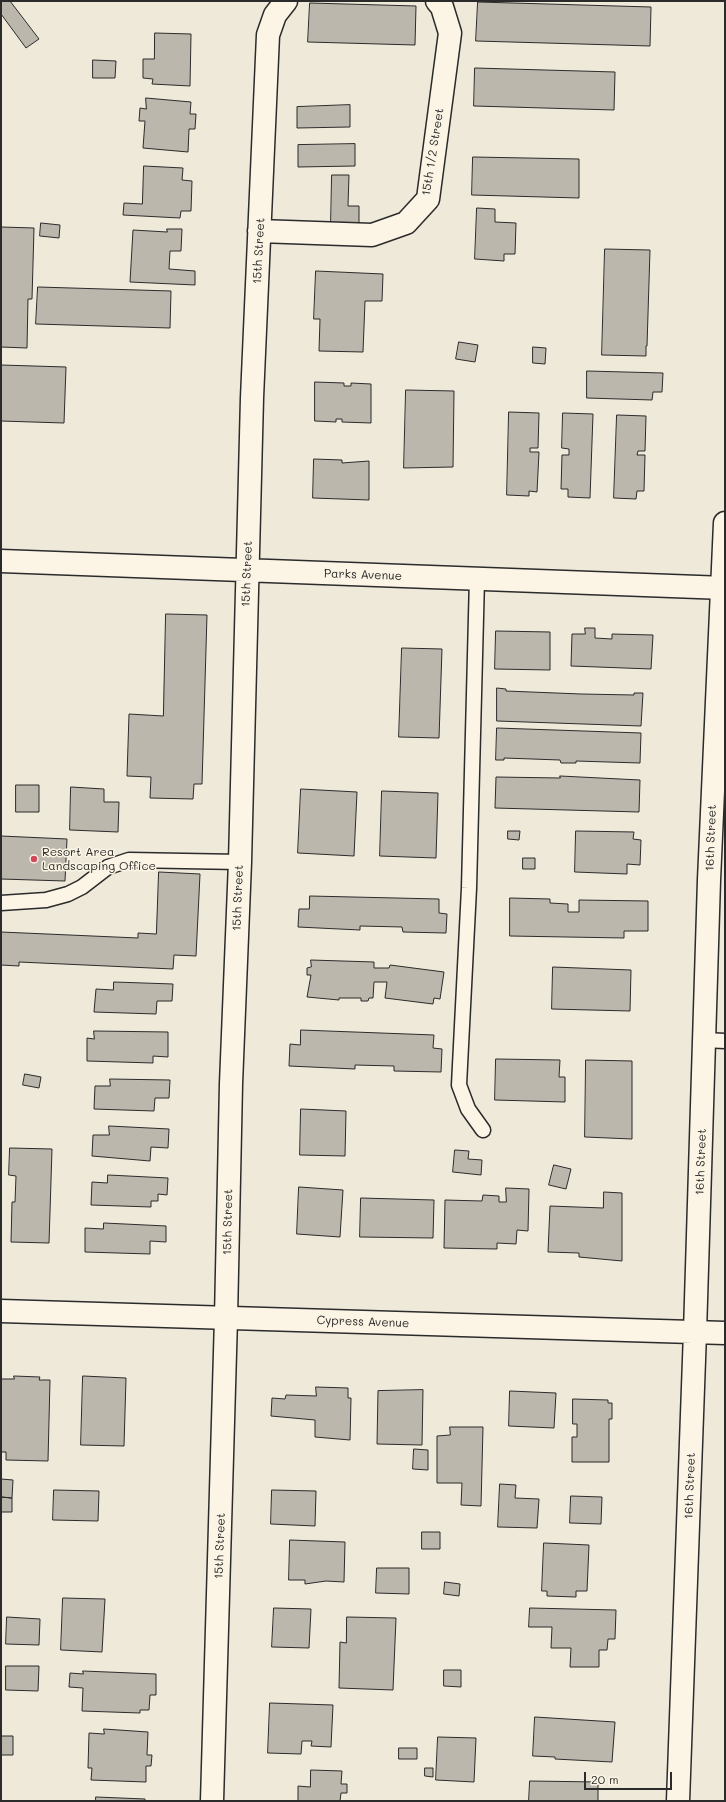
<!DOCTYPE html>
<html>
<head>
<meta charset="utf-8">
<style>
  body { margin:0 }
  #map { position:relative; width:726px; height:1802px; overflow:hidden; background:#efe9da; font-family:Mali,sans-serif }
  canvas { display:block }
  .frame { position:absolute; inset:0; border:2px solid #2b2b2b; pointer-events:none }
  .scale { position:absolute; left:584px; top:1772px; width:88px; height:18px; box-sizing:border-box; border:2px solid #2b2b2b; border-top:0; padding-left:5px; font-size:12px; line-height:14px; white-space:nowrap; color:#2b2b2b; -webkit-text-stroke:3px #fcf5e5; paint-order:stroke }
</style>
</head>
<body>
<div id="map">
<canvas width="726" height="1802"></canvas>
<div class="frame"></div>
<div class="scale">20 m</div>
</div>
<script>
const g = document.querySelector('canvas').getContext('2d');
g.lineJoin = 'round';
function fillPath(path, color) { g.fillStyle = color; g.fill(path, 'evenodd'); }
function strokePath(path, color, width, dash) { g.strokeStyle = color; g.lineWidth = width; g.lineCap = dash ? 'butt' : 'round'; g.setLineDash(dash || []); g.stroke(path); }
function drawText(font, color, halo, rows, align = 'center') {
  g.font = font + ' Mali,sans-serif'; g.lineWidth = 3; g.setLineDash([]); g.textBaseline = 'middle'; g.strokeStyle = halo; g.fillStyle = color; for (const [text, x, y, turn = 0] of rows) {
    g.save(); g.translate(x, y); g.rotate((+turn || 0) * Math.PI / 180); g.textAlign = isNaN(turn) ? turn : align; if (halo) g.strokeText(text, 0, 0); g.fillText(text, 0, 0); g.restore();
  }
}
const building = new Path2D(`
  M1 1H10L39 39 26 48 1 14Z
  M478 2 651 7 650 46 476 41Z
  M310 3 416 6 415 45 308 42Z
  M155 33 191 34 190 86 152 84 153 79 143 78V59H154Z
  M93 60 116 61 115 78H93Z
  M475 68 615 72 614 110 474 106Z
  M146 98 191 102 190 114H196L195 129H189L188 152 143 148 145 121H139L140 108 146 109Z
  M350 105V127L297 128V107Z
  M355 144V166L298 167V145Z
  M473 157 579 159V198L472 195Z
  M144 166 183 168 182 180 192 181 191 211H181L180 218 123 215 124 203 142 204Z
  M332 175H349L348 206H359V224L331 223Z
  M477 208 495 209V222L516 223 515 254H504V261L475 259Z
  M41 223 60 225 59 238 40 236Z
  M1 227 34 228 32 299H28L27 348 1 347Z
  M167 229H182L181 251H170L169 269 195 271V285L130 282 133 230 167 232Z
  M605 249 650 250 647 346H646V356L602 355Z
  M316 271 383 274 382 301H365L363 352 319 351 320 319H314Z
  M38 287 171 291 170 328 36 324Z
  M459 342 478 345 475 362 456 359Z
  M533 347 546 348 545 364 533 363Z
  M1 365 66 367 64 423 1 421Z
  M587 371 663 373 662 392H653L652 400 587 398Z
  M315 382 344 383V386H351V383L371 384V423L342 422V419H336V422L315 421Z
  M406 390 454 391 453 467 404 468Z
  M509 412 539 413 538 448H530V452H539L537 492 529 491V496L507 495Z
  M563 413 593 414 590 498 568 497V489H561L562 455H569V449L562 448Z
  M617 415 646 416 645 451H638L637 455H645L644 491H637L636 499 614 498Z
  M314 459 342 460V463L369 461V500L313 498Z
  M166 614 207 615 202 784H194L193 799 150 798 151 777 127 776 129 714 163 716Z
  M585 628H595V638L612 639V634L653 635 651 669 571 666 572 634H585Z
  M496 631 550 632V670L495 669Z
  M402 648 442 649 439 738 399 737Z
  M497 688 506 689V691L581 694 634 695V693H643L641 726 497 721Z
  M497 728 641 733 640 763 576 761V763H561L560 760 504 758V760H496Z
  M560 776 640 780 639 812 495 808 496 777 560 778Z
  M16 785H39V812H16Z
  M71 787 104 789V802H119L118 832 70 830Z
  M301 789 357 792 354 856 298 853Z
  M382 791 438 793 436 858 380 856Z
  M508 831H520L519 840 508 839Z
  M576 831 634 832 633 839 641 840 640 865 627 864V874L575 872Z
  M1 836 67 839 65 881 1 879Z
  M523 858H535V869H523Z
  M159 872 200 874 196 956 174 955 173 969 19 962V966L1 965V932L138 938V933L156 934Z
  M310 896 439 899V913L447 914 446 933 403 932 402 927 360 926V930L298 927 299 909H309Z
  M510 898 550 899V903L568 904V912H579V900L648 901V931H624V938L510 936Z
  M311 960 374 962V968H389L390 965 444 972 440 999 434 998 433 1004 385 998 387 982H374L373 998H369L368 1001H361V998H339V1000L307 997 311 975H307V968L311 967Z
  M553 967 631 970 630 1011 552 1009Z
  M114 982 173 984 172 1001H157L156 1014 94 1012 96 989 113 990Z
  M301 1030 434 1035 433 1048 442 1049 441 1072 394 1071V1066L355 1065V1069L289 1066 290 1044 300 1045Z
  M94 1031 168 1032V1057L153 1056V1063L87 1061V1038L94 1039Z
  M496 1059 560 1060 559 1077H565V1102L495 1100Z
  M586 1060 632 1061V1139L585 1137Z
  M25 1074 41 1077 39 1088 23 1085Z
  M110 1079 170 1080 169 1098H155L154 1111 94 1109 95 1086H110Z
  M301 1109 346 1111 345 1156 300 1155Z
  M109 1126 169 1129 168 1148 151 1147 150 1161 92 1156 93 1135H109Z
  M10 1148 52 1149 49 1243 11 1242 12 1202H15L16 1176 9 1175Z
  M455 1150 469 1151 468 1159 482 1160 481 1175 453 1172Z
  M554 1165 571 1169 566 1189 549 1185Z
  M108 1175 168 1178 167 1195 158 1194V1201H151V1207L91 1205 92 1182 107 1183Z
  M299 1187 343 1190 340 1237 297 1234Z
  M506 1188 529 1189 528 1231 517 1230 516 1244 497 1243V1249L444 1248 445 1200 482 1201 483 1195 499 1196V1202H506Z
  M604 1192 622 1193V1261L579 1257V1253L548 1252 550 1206 603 1208Z
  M361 1198 434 1200 433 1238 360 1237Z
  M104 1223 166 1226V1242L150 1241V1254L85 1252V1228L103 1229Z
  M14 1376 40 1377 39 1380H50L48 1461 6 1460V1452H1V1379H14Z
  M83 1376 126 1378 124 1446 81 1445Z
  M316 1387 348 1388V1398H351L350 1440 315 1437V1420L271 1416 272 1398 285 1399 286 1395 316 1396Z
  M423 1390 422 1445 377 1444 378 1391Z
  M510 1391 556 1393 554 1428 509 1426Z
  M573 1399 608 1400V1403H612V1419H609V1462H572V1437H577V1424H573Z
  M450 1427H483L481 1506 461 1505 462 1483H437V1436L450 1435Z
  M414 1449 428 1450V1470L413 1469Z
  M1 1479 13 1480 12 1498 1 1497Z
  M500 1484 516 1485 515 1498 539 1499 537 1528 498 1527Z
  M54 1490 99 1491 98 1521 53 1520Z
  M272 1490 316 1491 315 1526 271 1524Z
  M571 1496 602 1497 601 1524 570 1523Z
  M1 1497 12 1498V1512H1Z
  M422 1532H440V1549H422Z
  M290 1540 345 1542 344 1582 326 1581 305 1584V1580H289Z
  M544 1543 589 1545 587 1591H576V1597L547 1596V1591H542Z
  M377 1568H409V1594L376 1593Z
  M445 1582 460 1584 459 1596 444 1594Z
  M63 1598 105 1599 102 1652 61 1650Z
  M274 1608 311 1609 309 1648 272 1647Z
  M530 1608 616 1610 615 1639H608L607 1650H599V1667H570L571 1648H551L552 1627H529Z
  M7 1617 40 1619 39 1645 6 1644Z
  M347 1617 396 1618 393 1690 339 1688 340 1642 346 1643Z
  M6 1666H39L38 1691 6 1690Z
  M444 1670H461V1687L444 1686Z
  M83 1671 156 1674V1695H150L149 1710H140V1713L82 1711 83 1688 69 1687 70 1673 83 1674Z
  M270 1703 333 1705 331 1747 311 1746 312 1741H302L301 1754 268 1753Z
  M535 1717 615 1722 612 1762 555 1759V1757L533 1756Z
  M104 1729 148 1732 147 1755H152L151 1766H146V1782L91 1780 92 1768H88L89 1733 104 1734Z
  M1 1736H13V1755H1Z
  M438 1737 476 1738 474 1782 436 1780Z
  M399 1748H417V1759H399Z
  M425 1768H433V1777L425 1776Z
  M311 1770 342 1771 341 1784H347V1793H341L340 1801H298V1786L310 1787Z
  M530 1781 598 1782V1801H529Z
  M96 1797 145 1799V1801H96Z`);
fillPath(building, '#bcb7ac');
strokePath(building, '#2b2b2b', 1);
const service = new Path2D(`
  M477 578 469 888 459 1085 468 1109 483 1130
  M1 903 46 900 68 894 82 887 108 867 129 860 240 862
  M704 1040 725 1041`);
const minor = new Path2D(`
  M259 231 372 235 406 223 428 199 450 33 442 7 437 1
  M1 561 725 588
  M695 1332 709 880 725 523
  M212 1801 226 1318 231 1084 240 862 252 398 268 35 275 15 286 1`);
const tertiary = new Path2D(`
  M1 1311 725 1333
  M678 1801 695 1332`);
strokePath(service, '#2b2b2b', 17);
strokePath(minor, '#2b2b2b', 25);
strokePath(tertiary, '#2b2b2b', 25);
strokePath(service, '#fcf5e5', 14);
strokePath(minor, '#fcf5e5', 22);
strokePath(tertiary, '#fcf5e5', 22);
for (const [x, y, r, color] of [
  [34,859,4,"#d1495b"]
]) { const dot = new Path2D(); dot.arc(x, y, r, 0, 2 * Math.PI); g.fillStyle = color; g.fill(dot); strokePath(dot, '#fcf5e5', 1.5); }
drawText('12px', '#2b2b2b', '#fcf5e5', [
  ["15th 1/2 Street",433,152,-81],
  ["15th Street",259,251,-87],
  ["15th Street",247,574,-88],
  ["Parks Avenue",363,575,2],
  ["16th Street",711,838,-88],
  ["15th Street",238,898,-88],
  ["16th Street",701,1162,-88],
  ["15th Street",228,1222,-89],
  ["Cypress Avenue",363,1322,2],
  ["16th Street",690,1486,-88],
  ["15th Street",220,1546,-88]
]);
drawText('12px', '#2b2b2b', '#fcf5e5', [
  ["Resort Area",42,852],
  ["Landscaping Office",42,866]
], 'left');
</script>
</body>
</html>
